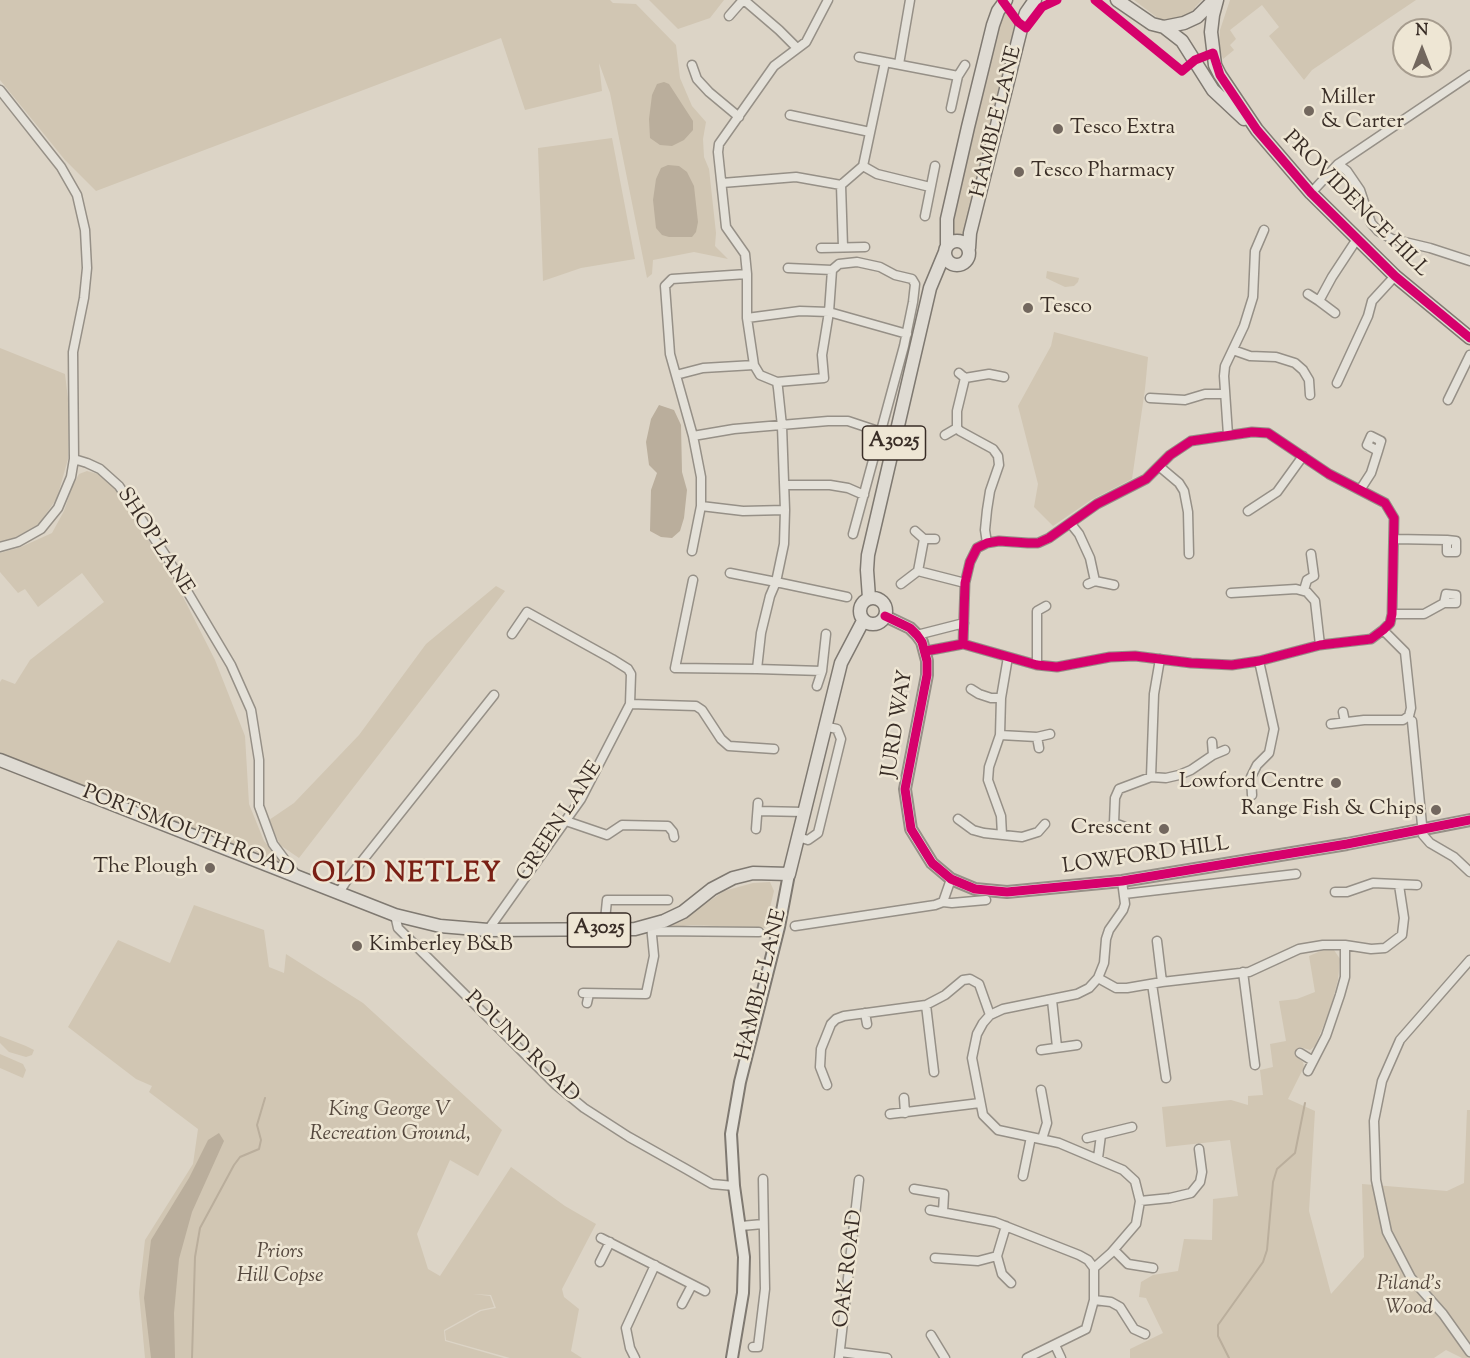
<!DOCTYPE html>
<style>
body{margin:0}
#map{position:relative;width:1470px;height:1358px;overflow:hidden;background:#dcd4c6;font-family:"Sorts Mill Goudy",serif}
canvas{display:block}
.north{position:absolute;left:1392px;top:18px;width:60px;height:60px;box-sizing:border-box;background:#eee6d4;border:2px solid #a69c8e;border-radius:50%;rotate:0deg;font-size:16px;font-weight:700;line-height:24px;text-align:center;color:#392d26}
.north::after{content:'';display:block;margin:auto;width:21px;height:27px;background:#72675e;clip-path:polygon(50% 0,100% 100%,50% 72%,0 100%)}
</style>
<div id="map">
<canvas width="1470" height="1358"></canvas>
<div class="north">N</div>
</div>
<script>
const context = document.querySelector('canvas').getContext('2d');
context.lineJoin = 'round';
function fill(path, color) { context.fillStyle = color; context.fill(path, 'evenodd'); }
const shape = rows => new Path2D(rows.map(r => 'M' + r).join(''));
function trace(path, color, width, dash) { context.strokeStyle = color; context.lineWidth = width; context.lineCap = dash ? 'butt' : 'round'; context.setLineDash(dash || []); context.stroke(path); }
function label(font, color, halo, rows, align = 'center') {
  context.font = font + ' "Sorts Mill Goudy",serif'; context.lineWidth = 5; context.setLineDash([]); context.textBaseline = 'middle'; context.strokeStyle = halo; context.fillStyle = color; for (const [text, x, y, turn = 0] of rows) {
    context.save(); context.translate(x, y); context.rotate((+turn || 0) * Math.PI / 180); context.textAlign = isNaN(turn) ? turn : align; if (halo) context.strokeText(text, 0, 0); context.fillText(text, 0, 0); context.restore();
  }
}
const green = shape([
 [0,0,610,0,613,3,636,4,676,45,680,78,692,106,706,122,703,139,704,157,709,169,716,233,715,246,728,259,694,252,653,260,652,274,647,278,610,93,599,63,602,91,525,110,501,38,96,191,65,160,0,80],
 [649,0,724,0,710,18,678,29],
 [1134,0,1202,0,1195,7,1195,12,1187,16,1167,21,1159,19],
 [1230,0,1416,0,1312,70,1304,80,1269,36,1279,27,1262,5,1230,30,1236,39,1230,45,1234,50,1223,59,1219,47,1220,30],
 [1006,8,1019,25,966,239,951,239,950,224,999,19],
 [612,138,635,259,581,268,543,281,538,148],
 [1047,271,1079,278,1078,282,1074,286,1065,287,1046,278],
 [1054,332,1148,357,1145,389,1132,479,1091,500,1053,526,1034,507,1038,484,1018,406,1051,346],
 [0,348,65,374,69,407,68,459,57,498,39,524,16,537,0,542],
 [87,471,98,474,116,489,178,587,215,660,245,736,249,804,264,841,280,859,278,863,247,847,225,843,0,753,0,682,2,679,15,684,30,660,104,602,82,573,38,607,25,589,18,593,0,572,0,553,21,547,52,533,64,511,72,487,79,474],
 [496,586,505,591,299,858,280,845,269,820,294,803,359,735,426,644],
 [770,882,774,891,765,928,691,925,668,928,668,926,689,915,724,891,753,883],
 [194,905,264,930,269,967,284,973,286,954,363,1003,502,1130,478,1176,450,1160,417,1234,428,1269,440,1276,511,1167,565,1206,596,1224,562,1289,564,1297,579,1309,571,1351,582,1358,510,1358,446,1340,445,1331,481,1311,496,1308,491,1295,473,1294,490,1296,494,1307,480,1310,444,1330,445,1341,504,1358,145,1358,139,1293,145,1240,193,1164,198,1129,149,1092,152,1086,136,1079,68,1027,118,940,170,963],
 [1323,950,1334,950,1340,959,1338,980,1330,1010,1315,1046,1310,1050,1300,1047,1296,1056,1303,1062,1304,1067,1288,1099,1315,1111,1309,1211,1331,1294,1364,1257,1362,1184,1447,1191,1464,1183,1467,1110,1470,1110,1470,1358,1462,1358,1446,1350,1434,1358,1130,1358,1130,1349,1163,1333,1146,1298,1139,1297,1141,1282,1153,1275,1178,1271,1184,1239,1212,1240,1213,1199,1238,1196,1230,1140,1166,1147,1162,1107,1231,1100,1248,1105,1248,1096,1263,1095,1260,1070,1273,1067,1270,1044,1286,1041,1279,1001,1297,999,1315,992,1309,956],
 [0,1036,26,1046,34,1050,32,1055,26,1057,9,1052,0,1043],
 [0,1054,23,1064,26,1070,23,1078,0,1068]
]);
const water = shape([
 [664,82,669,84,693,121,693,130,684,140,672,146,660,145,650,138,649,119,652,95,657,84],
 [668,165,679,166,687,172,694,186,698,222,696,232,692,237,669,237,662,235,656,228,653,200,656,179,661,168],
 [659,405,674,410,681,425,682,472,687,490,684,518,680,531,672,538,661,537,650,531,651,490,657,473,649,465,646,442,651,419],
 [219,1133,224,1141,192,1212,179,1259,174,1313,175,1358,151,1358,144,1298,151,1240,189,1178,208,1140]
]);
const stream = shape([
 [192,1358,195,1257,200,1228,234,1165,240,1157,259,1149,261,1140,257,1125,265,1098],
 [1229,1358,1218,1336,1218,1325,1263,1262,1267,1250,1273,1182,1277,1169,1295,1153,1305,1103]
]);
const minor = shape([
 [744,0,779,30,797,48],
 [828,0,806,42,774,66,719,144,718,152,726,227,745,254,747,274,747,318,754,365,760,375,777,382,778,388,782,426,785,510,784,544,776,582,847,597],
 [729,16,743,0],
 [859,57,958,76],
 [899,64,910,0],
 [692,65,697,79,709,92,739,117],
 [0,90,61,167,77,195,85,230,87,268,84,298,73,352,74,459,71,477,58,508,41,529,18,542,0,547],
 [951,108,958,76,965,65],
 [790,115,870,132],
 [1338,164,1347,171,1360,190,1371,223,1378,231,1392,239,1430,248,1470,261],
 [863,166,877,174,930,187],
 [722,183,796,177,841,185,863,166,885,62],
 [841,185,843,247],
 [1311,193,1338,164,1470,75],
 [925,216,935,166],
 [821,248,865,247],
 [788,268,832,270],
 [1308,294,1319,301],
 [1335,313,1319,301,1332,277,1357,239],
 [747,318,800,311,829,312,907,334],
 [1233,350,1250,356,1276,357,1295,363,1303,370,1309,380,1310,395],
 [959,373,965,378,989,374,1004,377],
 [676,375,703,368,754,365],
 [965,378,957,411,957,428,960,431,993,449,998,456,999,465,990,491,987,510,985,530,987,543],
 [777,382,824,378,822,355,829,312,832,270,839,264,857,262,880,267,895,275,912,279,915,284,913,302,904,346,853,534],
 [1337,383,1368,316,1372,301,1395,276],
 [1150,398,1185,400,1205,394,1225,394],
 [1448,400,1470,355],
 [945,435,957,428],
 [1228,435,1224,376,1225,366,1244,326,1253,297,1255,251,1264,230],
 [693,436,734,429,828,421,848,421,881,432],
 [74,459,87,463,100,469,119,486,168,559,231,665,251,710,259,760,259,806,273,844,297,876],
 [1160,467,1179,483,1184,491,1188,512,1189,554],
 [785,485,830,485,848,488,864,495],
 [1360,490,1371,473,1378,451,1381,441,1371,436,1367,445,1378,451],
 [701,506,743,511,785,510],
 [1248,511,1277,492,1303,456],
 [1071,524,1079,534,1090,558,1095,581],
 [915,531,924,539,935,539],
 [1395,539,1447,540,1447,552,1456,552,1456,541,1447,540],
 [692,551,701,506,701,477,693,436,670,354,665,286,672,279,747,274],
 [918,571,965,583],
 [730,573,776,582,770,596,761,633,757,669,822,671,826,634],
 [693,580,675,668,757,669],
 [901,584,918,571,924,539],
 [1088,584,1095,581,1114,585],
 [1304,590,1307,580,1314,576,1311,554],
 [1231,593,1296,589,1307,592,1315,601,1320,645],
 [1392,614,1424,614,1444,603,1446,594,1456,595,1456,603,1444,603],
 [917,635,964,623],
 [926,651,963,644,1037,665,1057,667,1110,657,1135,656,1191,663,1232,665,1259,661,1320,645,1371,639,1383,630,1390,623,1392,614,1394,518,1385,503,1329,474,1268,433,1252,432,1191,441,1170,455,1146,479,1097,504,1049,538,1038,543,1028,543,999,541,987,543,977,548,970,562,965,583,963,644],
 [1037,665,1037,611,1046,606],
 [817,686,822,671],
 [971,689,979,694,991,698,1001,698],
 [630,704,696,706,702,710,721,739,729,746,774,749],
 [1343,712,1345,722],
 [1412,721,1423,835,1430,843,1454,857,1470,872],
 [1331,724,1364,720,1403,720,1409,716,1411,708,1405,652,1383,630],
 [1000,735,1037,737,1050,734],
 [1037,737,1039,748],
 [1212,742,1213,755],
 [1151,777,1154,694,1160,659],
 [1252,795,1251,777,1257,765,1269,753,1274,729,1259,661],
 [758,811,804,812],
 [958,819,973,830,984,833,1022,837,1038,832,1045,824],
 [566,821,607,835,622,825,668,826,673,832,674,837],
 [1114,823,1125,827],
 [756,829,758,803],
 [1108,829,1114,823,1115,798,1119,789,1151,777,1166,778,1179,775,1191,770,1213,755,1225,750],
 [1002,835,1001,816,988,780,989,767,1000,735,1001,698,1008,657],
 [798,837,808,840,818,833,841,739,837,729,824,726],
 [1335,892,1347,892,1373,883,1417,885],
 [338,894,347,880,494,695],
 [1124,894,1296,874],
 [943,902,952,903,986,900],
 [395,915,398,928,556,1085,584,1108,629,1137,686,1169,712,1184,734,1186],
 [795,926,935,905,943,902,951,879],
 [488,930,581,799,630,704,631,674,628,669,612,659,527,612,512,634],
 [604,930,607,900,668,900],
 [653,931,759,932],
 [1157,941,1162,982],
 [1470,960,1400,1040,1382,1081,1374,1121,1376,1180,1387,1232,1411,1278,1443,1314,1470,1352],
 [1243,972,1255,1065],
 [1098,978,1116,988,1127,988,1162,982,1249,972,1299,949,1323,945,1345,945,1371,949,1385,948,1402,935,1404,918,1399,885],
 [1152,984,1166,1078],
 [583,993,646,994,654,956,651,925],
 [1052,1000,1057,1047],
 [587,1003,589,994],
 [926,1005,934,1072],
 [865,1013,867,1024],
 [1041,1050,1077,1045],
 [1300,1053,1313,1061],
 [1308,1071,1326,1036,1340,995,1345,977,1345,945],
 [827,1085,820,1067,821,1049,831,1024,836,1019,844,1016,926,1005,945,995,963,980,970,979,979,984,990,1015],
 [1041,1090,1047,1123,1042,1139],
 [904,1098,905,1113],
 [890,1114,980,1103],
 [1087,1138,1132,1127],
 [1098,1158,1101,1135],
 [1023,1176,1031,1137],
 [914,1189,944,1194,943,1212],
 [1140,1201,1170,1198,1191,1193,1200,1182,1202,1172,1199,1149],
 [930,1210,995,1222,1079,1255,1088,1260,1094,1268],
 [741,1226,763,1224],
 [601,1238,705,1291],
 [1114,1250,1128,1264,1153,1268],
 [997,1256,1002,1274,1011,1283],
 [935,1258,978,1261,997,1256,1006,1226],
 [600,1262,610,1242],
 [1094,1268,1111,1253,1136,1224,1140,1201,1135,1181,1123,1170,1059,1143,998,1130,983,1115,972,1058,977,1034,983,1023,990,1015,1003,1009,1077,994,1089,988,1098,978,1104,963,1106,939,1109,930,1123,910,1125,904,1122,881],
 [1094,1300,1111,1302,1120,1307,1134,1329,1145,1334],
 [682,1304,692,1285],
 [931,1335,945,1358],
 [1055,1345,1061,1358],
 [753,1347,758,1347,765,1289,763,1179],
 [840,1352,887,1358],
 [635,1358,630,1348,626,1328,655,1265],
 [839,1358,859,1180],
 [1027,1358,1086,1329,1094,1300,1094,1268]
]);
const tertiary = shape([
 [885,616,910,628,917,635,922,642,927,661,927,675,905,789,911,829,932,863,951,879,975,889,1007,892,1122,881,1347,844,1470,820]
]);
const secondary = shape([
 [732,1358,743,1293,744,1257,734,1186,731,1134,740,1082,779,927,789,874]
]);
const primary = shape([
 [1117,0,1152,24,1164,27,1184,23,1197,17,1214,0],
 [1217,0,1213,15,1211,32,1215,65,1220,75,1257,130,1311,193,1395,276,1470,338],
 [1164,27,1182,41,1213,90,1244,119],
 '945 253a12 12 0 1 1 24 0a12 12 0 1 1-24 0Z',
 [947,246,947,219,968,127,993,25,998,11,1006,0],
 [969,248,970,233,1022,25,1026,13,1035,0],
 '860 611a13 13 0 1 1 26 0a13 13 0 1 1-26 0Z',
 [869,598,867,570,868,555,930,288,945,252],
 [0,760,395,915,440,926,488,930,635,929,664,921,683,912,712,889,733,878,753,873,789,874,841,663,863,621]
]);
const cycleway = shape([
 [1002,0,1018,22,1026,28,1042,7,1057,0],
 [1095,0,1182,71,1195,60,1213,53,1220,75,1257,130,1311,193,1395,276,1470,338],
 [885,616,910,628,917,635,922,642,927,661,927,675,905,789,911,829,932,863,951,879,975,889,1007,892,1122,881,1347,844,1470,820],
 [926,651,963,644,1037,665,1057,667,1110,657,1135,656,1191,663,1232,665,1259,661,1320,645,1371,639,1383,630,1390,623,1392,614,1394,518,1385,503,1329,474,1268,433,1252,432,1191,441,1170,455,1146,479,1097,504,1049,538,1038,543,1028,543,999,541,987,543,977,548,970,562,965,583,963,644]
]);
const markers = [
 [1309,111,6,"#72675e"],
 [1058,129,6,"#72675e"],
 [1019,172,6,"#72675e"],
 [1028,308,6,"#72675e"],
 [1336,783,6,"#72675e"],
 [1436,810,6,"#72675e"],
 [1164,829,6,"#72675e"],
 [210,868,6,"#72675e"],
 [357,946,6,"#72675e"]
];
const shields = [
 [894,443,63],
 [599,930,63]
];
const shieldNames = [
 ["A3025",894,443],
 ["A3025",599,930]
];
const poiNames = [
 ["Miller",1321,99],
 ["& Carter",1321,123],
 ["Tesco Extra",1070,129],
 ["Tesco Pharmacy",1031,172],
 ["Tesco",1040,308],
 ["Lowford Centre",1324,783,"right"],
 ["Range Fish & Chips",1424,810,"right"],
 ["Crescent",1152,829,"right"],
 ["The Plough",198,868,"right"],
 ["Kimberley B&B",369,946]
];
const streetNames = [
 ["HAMBLE LANE",998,122,-76],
 ["PROVIDENCE HILL",1355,205,45],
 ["SHOP LANE",154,542,57],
 ["JURD WAY",899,724,-81],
 ["GREEN LANE",561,822,-57],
 ["PORTSMOUTH ROAD",188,833,21],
 ["LOWFORD HILL",1146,857,-8],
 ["HAMBLE LANE",763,985,-76],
 ["POUND ROAD",521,1048,44],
 ["OAK ROAD",850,1269,-83]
];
const parkNames = [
 ["King George V",390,1111],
 ["Recreation Ground,",390,1135],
 ["Priors",280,1253],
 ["Hill Copse",280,1277],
 ["Piland's",1409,1285],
 ["Wood",1409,1309]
];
const districtNames = [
 ["OLD NETLEY",407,876]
];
fill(green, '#d1c6b3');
fill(water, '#baae9c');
trace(stream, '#baae9c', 2);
trace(minor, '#969087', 11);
trace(tertiary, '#969087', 14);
trace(secondary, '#7f7971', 14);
trace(primary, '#7f7971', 15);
trace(minor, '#e4e1d9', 8);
trace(tertiary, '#e4e1d9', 10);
trace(secondary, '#e4e1d9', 10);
trace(primary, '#dfdbd3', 12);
trace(cycleway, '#d6006c', 9);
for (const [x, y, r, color] of markers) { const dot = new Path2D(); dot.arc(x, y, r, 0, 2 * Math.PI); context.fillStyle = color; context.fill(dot); trace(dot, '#eee6d4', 2); }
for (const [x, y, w] of shields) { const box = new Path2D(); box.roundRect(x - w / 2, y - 17, w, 34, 4.5); context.fillStyle = '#eee6d4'; context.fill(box); trace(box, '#392d26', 1.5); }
label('bold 20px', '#392d26', null, shieldNames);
label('21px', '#392d26', '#eee6d4', poiNames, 'left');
label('21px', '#392d26', '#eee6d4', streetNames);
label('italic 21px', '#56493f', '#eee6d4', parkNames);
context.letterSpacing = '1.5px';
label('bold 27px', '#7a1f14', '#eee6d4', districtNames);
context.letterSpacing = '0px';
</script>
